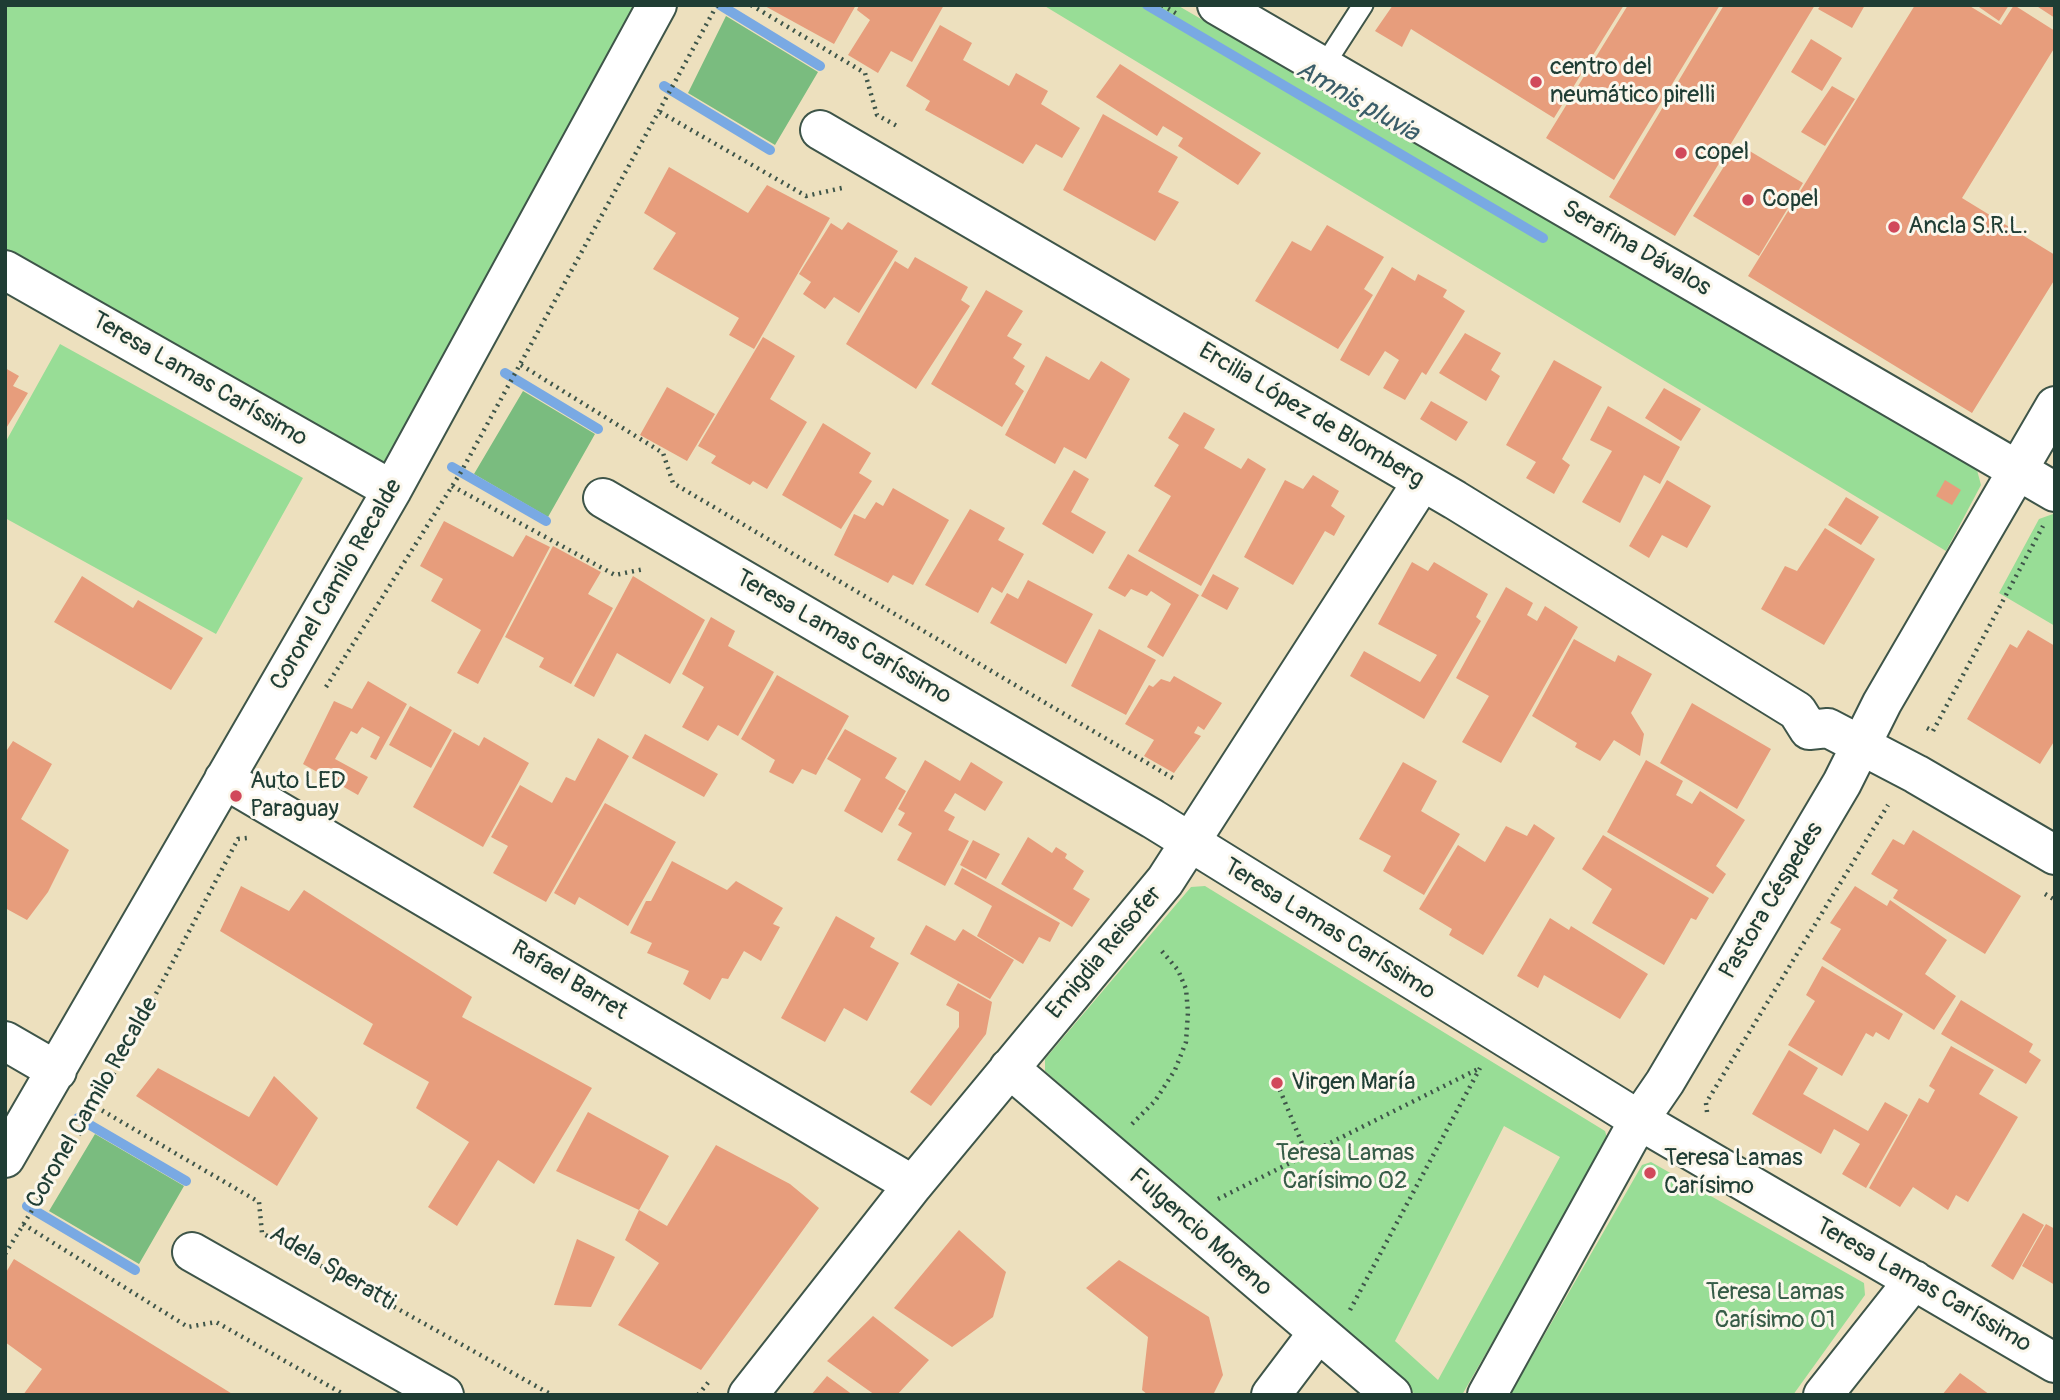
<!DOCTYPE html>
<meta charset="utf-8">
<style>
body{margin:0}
#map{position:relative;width:2060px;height:1400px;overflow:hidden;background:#ede0be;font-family:Pangolin,sans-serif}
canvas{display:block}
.frame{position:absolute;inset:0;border:7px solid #1f3d34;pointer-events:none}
</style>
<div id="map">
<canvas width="2060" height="1400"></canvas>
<div class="frame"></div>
</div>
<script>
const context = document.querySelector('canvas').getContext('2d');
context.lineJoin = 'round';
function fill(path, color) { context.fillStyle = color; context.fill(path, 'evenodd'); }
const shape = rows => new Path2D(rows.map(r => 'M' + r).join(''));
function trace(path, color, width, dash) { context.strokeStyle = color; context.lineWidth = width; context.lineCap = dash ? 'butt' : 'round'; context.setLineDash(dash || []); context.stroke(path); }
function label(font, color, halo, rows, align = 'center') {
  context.font = font + ' Pangolin,sans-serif'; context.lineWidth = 6; context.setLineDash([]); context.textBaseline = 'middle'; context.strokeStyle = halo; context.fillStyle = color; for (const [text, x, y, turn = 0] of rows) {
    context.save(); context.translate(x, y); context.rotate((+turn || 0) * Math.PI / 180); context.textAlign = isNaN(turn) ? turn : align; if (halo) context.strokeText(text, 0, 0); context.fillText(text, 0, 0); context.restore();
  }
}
const green = shape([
 [5,5,644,5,389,466,5,256],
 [1043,5,1177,5,1977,470,1981,485,1946,551],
 [60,344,303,478,216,634,5,518,5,443],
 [2053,514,2055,515,2055,626,1999,593,2039,519],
 [1205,886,1605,1131,1608,1141,1462,1395,1416,1395,1045,1071,1045,1059,1191,887],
 [1504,1126,1560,1157,1438,1380,1395,1341],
 [1651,1162,1864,1283,1865,1295,1793,1395,1510,1395,1642,1165]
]);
const forest = shape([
 [726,16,818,72,775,145,688,93],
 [523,391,595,434,548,517,474,474],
 [95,1134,184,1186,139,1264,49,1211]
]);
const stream = shape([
 [720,5,820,66],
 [1147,5,1543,238],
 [664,86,770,150],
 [505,373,598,429],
 [452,467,546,521],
 [78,1118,186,1181],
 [27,1206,135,1270]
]);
const building = shape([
 [763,5,856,5,834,44],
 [859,5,944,5,912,62,891,51,878,73,848,55,870,20,857,10],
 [1393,5,1624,5,1554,118,1411,29,1402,47,1375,31],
 [1628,5,1720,5,1614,180,1546,138],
 [1724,5,1815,5,1675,236,1609,197],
 [1821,5,1865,5,1852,28,1818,9],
 [1915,5,1968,5,2001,25,2014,5,2055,31,2055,47,1962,198,2055,255,2055,279,1972,413,1748,276],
 [1976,5,2009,5,1999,21],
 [2035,5,2055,5,2055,18],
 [940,25,972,43,963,60,1009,86,1016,73,1048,91,1041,104,1080,128,1062,158,1036,144,1023,164,925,110,930,101,906,86],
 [1811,39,1842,58,1822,91,1791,72],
 [1120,64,1261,153,1238,185,1178,146,1183,138,1163,126,1157,136,1096,97],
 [1832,86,1855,99,1825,146,1801,132],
 [1103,114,1178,157,1158,192,1179,202,1155,241,1063,190],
 [1738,144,1803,183,1759,256,1693,216],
 [669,167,748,213,767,185,830,218,754,349,729,335,739,318,653,269,676,233,644,213],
 [848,222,898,251,859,313,834,297,825,309,803,294,811,282,799,274,831,223,842,230],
 [1327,225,1384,257,1364,289,1373,295,1338,349,1255,301,1292,241,1311,251],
 [915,257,968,287,961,300,970,306,916,389,846,344,895,261,908,269],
 [1392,267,1415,281,1418,274,1447,290,1443,297,1465,311,1426,375,1422,372,1405,400,1383,388,1399,360,1385,351,1369,376,1340,360],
 [986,290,1023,311,1007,336,1022,344,1013,358,1025,366,1015,384,1024,391,1002,427,931,384],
 [1465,333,1501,353,1491,370,1500,376,1486,401,1439,373],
 [763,337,795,356,770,399,807,422,767,489,753,481,750,485,711,463,716,456,698,446],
 [1046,356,1089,380,1101,361,1130,379,1086,459,1064,447,1055,464,1005,435],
 [1554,360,1602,387,1562,459,1570,465,1554,494,1526,478,1536,462,1506,445],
 [5,368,19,376,13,386,28,393,5,430],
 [667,387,715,414,687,461,640,435],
 [1664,388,1701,409,1681,441,1645,418],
 [1431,401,1468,422,1456,441,1420,419],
 [1608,406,1680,447,1660,484,1644,475,1620,523,1582,502,1612,451,1590,440],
 [1184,412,1215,429,1204,448,1241,469,1248,458,1266,469,1201,586,1138,551,1171,496,1154,486,1179,445,1168,438],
 [823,423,871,453,859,473,872,481,841,529,782,495],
 [1074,470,1089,479,1071,512,1106,532,1093,554,1042,524],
 [1313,475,1339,491,1331,506,1345,516,1334,536,1325,531,1293,585,1244,557,1285,480,1303,489],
 [1667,480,1711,506,1687,548,1662,535,1649,558,1629,546],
 [1945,480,1961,490,1952,505,1936,496],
 [893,488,949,520,913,585,893,575,888,583,834,555,854,514,865,519,876,502,883,506],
 [1846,497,1879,517,1861,545,1828,525],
 [970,509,1005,528,998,540,1024,554,1002,593,992,587,978,613,925,585],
 [444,521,513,557,526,535,550,547,478,684,457,673,481,630,431,601,443,579,420,566],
 [1825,528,1875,559,1824,645,1761,609,1785,566,1797,571],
 [553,546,601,572,588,594,613,608,571,684,539,667,544,658,505,637],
 [1128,554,1199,595,1163,657,1147,647,1171,604,1151,591,1147,596,1131,589,1125,597,1108,588],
 [1412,562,1428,571,1434,562,1488,594,1476,617,1481,621,1424,719,1350,676,1364,651,1420,682,1437,655,1378,624],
 [1213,574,1239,588,1227,610,1201,596],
 [82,576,133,608,138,600,203,638,171,690,54,622],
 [633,576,705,620,670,684,617,653,594,697,574,686],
 [1028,580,1093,614,1066,664,990,623,1007,593,1018,599],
 [1506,587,1533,603,1527,615,1537,621,1545,606,1578,627,1501,763,1462,742,1489,696,1456,678],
 [711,617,735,631,728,646,774,672,738,736,718,725,708,741,682,727,704,687,682,674],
 [1099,629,1156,660,1126,715,1071,686],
 [2028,630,2055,646,2055,740,2040,764,1967,719,2010,644,2017,648],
 [1574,639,1615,662,1618,655,1652,674,1631,713,1644,734,1640,756,1614,740,1600,761,1575,747,1577,743,1532,716],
 [777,675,849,716,816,775,802,769,793,784,769,772,775,760,741,739],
 [1174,676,1222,703,1204,730,1198,726,1194,733,1201,736,1174,773,1144,756,1154,740,1125,724,1149,685,1153,687,1161,679,1170,682],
 [368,681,407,704,376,760,370,757,380,737,362,727,357,734,351,731,335,759,368,777,358,795,303,764,334,701,352,709],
 [1692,703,1771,749,1737,809,1660,763],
 [410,706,452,730,431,768,389,745],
 [845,729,897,758,885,778,906,791,882,833,844,811,861,779,827,759],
 [454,732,479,746,484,737,529,763,483,847,413,807],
 [645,734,718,774,704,797,632,758],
 [598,738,629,756,546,902,493,873,508,846,491,837,520,785,552,803,566,777,575,781],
 [13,741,52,764,21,819,69,850,48,892,27,920,5,908,5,753],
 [925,760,960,781,971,762,1003,782,985,811,955,793,944,811,955,817,948,830,969,841,945,886,897,860,912,833,898,825,905,813,898,809],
 [1646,760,1683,781,1676,795,1692,804,1700,791,1745,820,1716,866,1726,874,1713,894,1607,832],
 [1403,762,1437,781,1421,811,1460,834,1424,895,1383,871,1391,856,1359,839],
 [605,803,676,842,628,926,579,897,575,905,554,893],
 [1534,824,1555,838,1483,955,1449,935,1452,929,1419,909,1458,845,1485,862,1506,826,1527,836],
 [1913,830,2021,896,1985,954,1893,898,1898,890,1871,874,1893,839,1904,845],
 [1603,835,1709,898,1696,920,1691,918,1664,965,1592,923,1612,889,1582,869],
 [1028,837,1052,853,1056,847,1067,854,1065,858,1084,871,1073,889,1090,899,1072,927,1001,884],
 [973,840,1000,854,986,879,960,865],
 [672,861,727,890,736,881,783,908,773,924,780,927,761,961,744,951,728,979,722,978,710,1000,683,984,689,971,647,953,652,943,630,933,646,901,651,901],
 [962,868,1060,923,1050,942,1039,937,1023,964,977,936,992,906,954,884],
 [241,886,289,911,304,890,472,997,462,1017,592,1088,534,1184,498,1160,457,1226,428,1207,469,1142,416,1108,429,1082,363,1044,373,1024,220,931],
 [1855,886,1887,906,1890,900,1947,940,1925,974,1956,996,1934,1030,1822,959,1841,929,1830,923],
 [836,916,875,938,870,947,899,963,867,1021,844,1008,825,1042,781,1018],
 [1550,918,1569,930,1571,926,1648,974,1620,1019,1544,975,1538,988,1517,976],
 [926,925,955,941,963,929,1014,960,990,999,910,954],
 [1822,966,1903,1014,1889,1040,1876,1032,1873,1037,1866,1033,1842,1076,1788,1045,1815,1001,1806,995],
 [958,983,992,1002,986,1034,931,1106,910,1092,959,1027,959,1012,946,1005],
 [1961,1000,2033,1044,2029,1052,2041,1060,2026,1084,1941,1034],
 [1951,1046,1994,1070,1979,1094,2018,1117,1968,1202,1956,1195,1948,1210,1913,1187,1900,1207,1869,1188,1919,1098,1928,1103,1935,1090,1929,1086],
 [1789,1050,1818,1068,1803,1094,1868,1131,1885,1102,1908,1115,1866,1188,1842,1174,1860,1144,1834,1129,1821,1154,1752,1114],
 [158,1068,249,1117,274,1076,318,1118,277,1186,136,1096],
 [588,1112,669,1156,639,1210,556,1171],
 [716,1145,790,1184,819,1208,701,1370,618,1325,659,1263,625,1240,639,1210,667,1226],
 [2023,1213,2044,1225,2013,1280,1991,1266],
 [2046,1224,2055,1229,2055,1285,2022,1266],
 [959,1230,1006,1272,993,1317,952,1347,894,1308],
 [577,1239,615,1257,591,1307,554,1305],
 [14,1259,66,1291,234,1395,23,1395,42,1369,5,1342,5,1274],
 [1119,1260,1209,1317,1223,1375,1213,1395,1148,1395,1142,1390,1148,1337,1086,1288],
 [873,1316,929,1360,897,1395,875,1395,827,1361],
 [1960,1373,1974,1383,1990,1395,1942,1395],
 [827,1376,853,1395,811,1395]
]);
const path = shape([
 [751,5,865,73,877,115,897,126],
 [1162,5,1179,15],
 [660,112,806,196,842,188],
 [521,365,663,453,673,483,1176,780],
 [452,486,615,575,644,569],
 [326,687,461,472,717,5],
 [1927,728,1933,731],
 [1933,731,2043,526],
 [2045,894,2055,900],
 [1277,1083,1306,1153],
 [96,1107,259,1202,262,1233,552,1395],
 [1707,1112,1706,1103,1888,805],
 [1132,1124,1155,1101,1175,1070,1186,1042,1188,1012,1186,989,1178,970,1160,949],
 [1218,1199,1480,1068],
 [23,1224,188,1327,216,1322,345,1395],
 [5,1254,96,1107,238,839,247,838],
 [1350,1310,1480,1068],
 [698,1395,711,1379]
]);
const lane = shape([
 [1323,67,1363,5]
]);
const street = shape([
 [1217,5,2055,492],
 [820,130,1455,500,1797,711,1809,730,1828,728,1916,774,2055,855],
 [5,270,392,490],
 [603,498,1153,819,1639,1120,2055,1363],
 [224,779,913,1185],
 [5,1041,57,1071],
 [1009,1068,1392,1395],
 [5,1158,392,490,657,5],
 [192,1252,444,1395],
 [748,1395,913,1185,1165,881,1422,482],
 [1271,1395,1317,1334],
 [1487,1395,1639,1120,1665,1082,1842,783,1882,703,2055,406],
 [1823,1395,1914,1280]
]);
const markers = [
 [1536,82,7,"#d1495b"],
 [1681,153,7,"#d1495b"],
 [1748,200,7,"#d1495b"],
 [1894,227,7,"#d1495b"],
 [236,796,7,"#d1495b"],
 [1277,1083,7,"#d1495b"],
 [1650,1173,7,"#d1495b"]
];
const poiNames = [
 ["centro del",1550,68],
 ["neumático pirelli",1550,96],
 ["copel",1695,153],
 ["Copel",1762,200],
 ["Ancla S.R.L.",1908,227],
 ["Auto LED",250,782],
 ["Paraguay",250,810],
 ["Virgen María",1291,1083],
 ["Teresa Lamas",1664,1159],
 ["Carísimo",1664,1187]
];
const streetNames = [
 ["Serafina Dávalos",1636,249,30],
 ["Teresa Lamas Caríssimo",199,380,30],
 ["Ercilia López de Blomberg",1311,416,31],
 ["Coronel Camilo Recalde",337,585,-60],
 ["Teresa Lamas Caríssimo",843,638,30],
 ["Pastora Céspedes",1772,901,-59],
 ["Teresa Lamas Caríssimo",1329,930,32],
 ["Emigdia Reisofer",1105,953,-50],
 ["Rafael Barret",569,981,31],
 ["Coronel Camilo Recalde",93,1103,-60],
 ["Fulgencio Moreno",1200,1233,41],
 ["Adela Speratti",332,1269,31],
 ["Teresa Lamas Caríssimo",1923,1286,30]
];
const parkNames = [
 ["Teresa Lamas",1345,1154],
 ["Carísimo 02",1345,1182],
 ["Teresa Lamas",1775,1293],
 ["Carísimo 01",1775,1321]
];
const waterNames = [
 ["Amnis pluvia",1357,102,30]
];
fill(green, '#98dd96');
fill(forest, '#7abc7f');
trace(stream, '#79a9e3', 10);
fill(building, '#e79d7c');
trace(lane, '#3e5549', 23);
trace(street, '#3e5549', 42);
trace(path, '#3e5549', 4.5, [2, 5]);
trace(lane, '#fff', 19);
trace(street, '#fff', 38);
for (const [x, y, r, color] of markers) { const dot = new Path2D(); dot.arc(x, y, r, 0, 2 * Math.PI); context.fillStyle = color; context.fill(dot); trace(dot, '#fbf7ec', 2.5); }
label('24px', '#1f3d34', '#fbf7ec', poiNames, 'left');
label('24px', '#1f3d34', '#fbf7ec', streetNames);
label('24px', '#375d48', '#fbf7ec', parkNames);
label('italic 26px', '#3a5d69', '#fbf7ec', waterNames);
</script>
